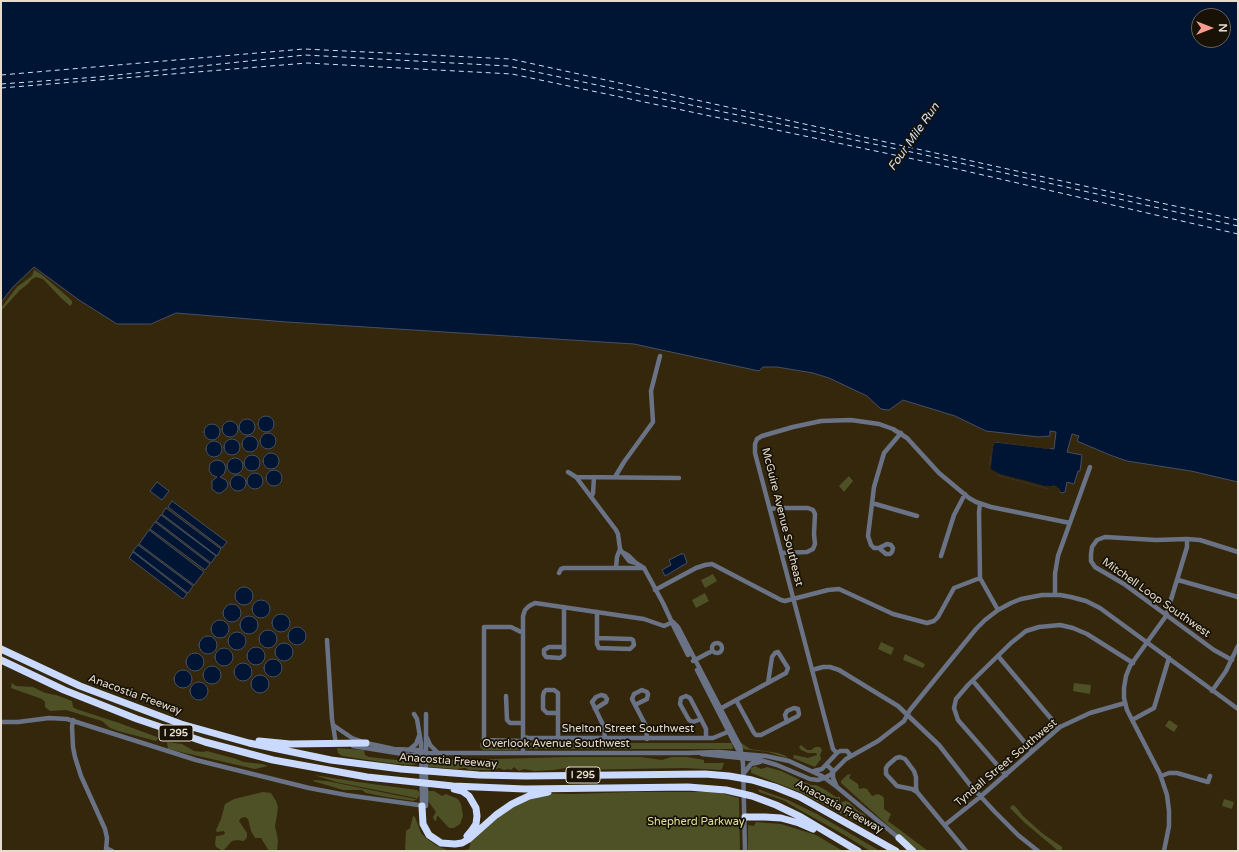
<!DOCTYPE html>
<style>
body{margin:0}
#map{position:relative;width:1239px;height:852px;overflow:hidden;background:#35270c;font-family:"Varela Round",sans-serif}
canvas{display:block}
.frame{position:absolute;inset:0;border:2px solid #e5dccd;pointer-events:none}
.north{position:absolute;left:1191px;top:8px;width:40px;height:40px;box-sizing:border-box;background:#171106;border:1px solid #696256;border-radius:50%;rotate:90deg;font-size:11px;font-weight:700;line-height:16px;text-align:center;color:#e5dccd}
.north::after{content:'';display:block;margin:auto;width:14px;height:18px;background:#f59d8f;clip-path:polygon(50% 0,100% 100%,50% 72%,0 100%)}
</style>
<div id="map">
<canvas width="1239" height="852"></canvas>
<div class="frame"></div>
<div class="north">N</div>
</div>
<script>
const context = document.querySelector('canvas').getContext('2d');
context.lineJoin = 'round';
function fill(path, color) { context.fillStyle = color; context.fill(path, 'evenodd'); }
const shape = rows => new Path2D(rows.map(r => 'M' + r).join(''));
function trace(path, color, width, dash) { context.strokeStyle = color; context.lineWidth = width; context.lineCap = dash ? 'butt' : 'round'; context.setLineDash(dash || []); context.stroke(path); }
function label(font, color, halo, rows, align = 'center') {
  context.font = font + ' "Varela Round",sans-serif'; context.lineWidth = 3.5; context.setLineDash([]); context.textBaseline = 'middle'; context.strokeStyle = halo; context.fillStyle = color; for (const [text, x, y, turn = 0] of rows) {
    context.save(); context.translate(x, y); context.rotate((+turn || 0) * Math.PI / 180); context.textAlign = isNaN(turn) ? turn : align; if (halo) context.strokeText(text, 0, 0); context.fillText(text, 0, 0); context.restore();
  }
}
const green = shape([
 [34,270,41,274,69,298,72,301,72,304,70,306,60,297,43,279,36,277,32,279,28,284,20,290,1,311,1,308,17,287,32,276],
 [849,476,853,481,844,492,839,486],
 [713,574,717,581,705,588,701,580],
 [705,593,709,601,696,608,692,600],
 [881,642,894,648,891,655,878,649],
 [905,654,925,664,923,668,903,660],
 [12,683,16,686,33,687,45,693,56,695,72,701,73,707,76,709,119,723,157,737,158,739,156,741,118,731,110,728,102,721,66,710,50,711,45,707,45,702,42,699,11,688],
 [1074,683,1091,685,1090,694,1073,691],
 [1169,720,1178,726,1174,732,1165,726],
 [167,742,182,744,194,751,203,752,207,751,236,759,244,762,262,764,268,766,255,769,172,750,168,749],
 [740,742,750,749,778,753,786,756,787,758,768,752,743,749],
 [480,743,518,743,520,745,520,748,517,750,483,750,480,747],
 [525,743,732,743,733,749,527,749,525,748],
 [801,745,807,750,811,750,815,747,820,747,822,750,820,755,821,759,815,767,793,758,794,755,808,758,817,755,816,753,808,753,801,750,799,747],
 [337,748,364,750,365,755,369,757,415,762,417,764,410,765,388,763,342,756,338,753],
 [568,757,641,757,662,760,671,757,687,757,704,760,704,763,724,763,722,769,720,770,684,768,573,770,566,768,553,770,535,771,524,769,519,771,514,767,511,770,508,769,504,770,499,768,493,770,470,770,465,768,457,769,429,767,428,765,429,759,435,758,459,760],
 [755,766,761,769,767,767,781,771,811,785,816,785,824,789,836,797,840,797,840,803,845,801,849,802,858,811,864,814,867,819,863,818,862,820,855,821,800,792,751,773,751,768],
 [851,774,849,778,858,784,859,789,864,788,867,789,872,796,878,794,882,796,884,798,884,809,891,814,888,821,928,851,919,851,904,840,841,783,841,781,847,775],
 [314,775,358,782,417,790,419,792,419,796,417,799,414,801,386,797,366,793,362,790,343,790,313,781,314,780,327,781,400,796,416,799,416,798,336,782],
 [758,789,788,800,817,814,880,851,870,851,846,836,791,805,785,801,759,792],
 [428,791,434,791,442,796,446,794,458,799,461,804,463,816,460,824,454,828,449,828,438,816,437,816,436,821,434,820,433,817,436,812,428,801],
 [263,792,271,793,276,801,278,807,277,815,275,826,278,840,277,851,269,851,261,838,255,838,251,831,248,819,245,817,241,818,239,821,247,833,247,837,245,840,243,841,238,840,232,841,223,851,216,847,215,844,216,836,223,835,225,833,224,831,217,832,216,830,221,819,225,804,234,799],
 [633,792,717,792,739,798,740,851,459,851,469,849,472,836,517,797,533,793,572,794],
 [1224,799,1234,802,1232,809,1222,806],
 [1012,805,1015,806,1023,816,1042,833,1062,847,1062,851,1058,851,1056,849,1025,823,1010,808],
 [413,816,415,817,421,833,426,838,437,846,450,851,405,851,406,831,410,828],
 [756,822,781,824,816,835,843,851,748,851,748,825,754,826]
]);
const water = shape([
 [1,1,1238,1,1238,482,1191,471,1127,461,1110,455,1077,441,1079,436,1072,434,1067,452,1082,455,1080,471,1078,471,1074,484,1067,482,1065,492,1061,493,1058,489,1054,486,1046,488,998,475,989,470,993,444,996,442,1054,449,1056,432,1050,431,1050,436,1039,437,986,431,955,416,903,400,889,410,881,409,867,396,829,378,813,373,777,367,763,367,759,371,634,344,287,322,176,313,151,324,117,324,79,300,34,267,13,287,1,302,1,1],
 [1199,16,1223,16,1223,40,1199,40,1199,16],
 '258 424a8 8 0 1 1 16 0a8 8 0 1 1-16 0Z',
 '239 427a8 8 0 1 1 16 0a8 8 0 1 1-16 0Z',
 '222 429a8 8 0 1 1 16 0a8 8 0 1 1-16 0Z',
 '204 432a8 8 0 1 1 16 0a8 8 0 1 1-16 0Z',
 '260 441a8 8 0 1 1 16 0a8 8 0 1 1-16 0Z',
 '242 444a8 8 0 1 1 16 0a8 8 0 1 1-16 0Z',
 '224 447a8 8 0 1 1 16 0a8 8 0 1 1-16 0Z',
 '206 449a8 8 0 1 1 16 0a8 8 0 1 1-16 0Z',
 '263 461a8 8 0 1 1 16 0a8 8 0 1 1-16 0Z',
 '244 463a8 8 0 1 1 16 0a8 8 0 1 1-16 0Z',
 '227 466a8 8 0 1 1 16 0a8 8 0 1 1-16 0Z',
 [217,460,221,461,224,463,226,468,224,474,220,477,226,480,228,484,227,488,221,493,217,493,212,489,212,481,217,477,212,475,209,470,210,464,213,461,217,460],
 '266 478a8 8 0 1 1 16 0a8 8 0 1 1-16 0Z',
 '247 481a8 8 0 1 1 16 0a8 8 0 1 1-16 0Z',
 '230 483a8 8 0 1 1 16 0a8 8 0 1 1-16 0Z',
 [157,482,169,491,162,500,150,491,157,482],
 [172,501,227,542,222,548,168,507,172,501],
 [166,508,221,549,217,556,162,514,166,508],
 [161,515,216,556,211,563,156,521,161,515],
 [155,522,210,564,205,570,150,529,155,522],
 [149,530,204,572,194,585,139,544,149,530],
 [138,545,193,586,188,593,133,551,138,545],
 [133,552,187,594,183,599,129,558,133,552],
 [681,554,684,554,687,563,665,576,662,570,671,565,669,560,681,554],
 '235 596a9 9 0 1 1 18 0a9 9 0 1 1-18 0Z',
 '252 609a9 9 0 1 1 18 0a9 9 0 1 1-18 0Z',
 '223 613a9 9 0 1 1 18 0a9 9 0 1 1-18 0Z',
 '272 623a9 9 0 1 1 18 0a9 9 0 1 1-18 0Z',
 '240 625a9 9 0 1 1 18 0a9 9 0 1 1-18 0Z',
 '211 629a9 9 0 1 1 18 0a9 9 0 1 1-18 0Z',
 '288 636a9 9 0 1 1 18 0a9 9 0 1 1-18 0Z',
 '259 639a9 9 0 1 1 18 0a9 9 0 1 1-18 0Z',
 '228 641a9 9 0 1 1 18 0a9 9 0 1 1-18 0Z',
 '199 645a9 9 0 1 1 18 0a9 9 0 1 1-18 0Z',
 '275 652a9 9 0 1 1 18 0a9 9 0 1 1-18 0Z',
 '247 656a9 9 0 1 1 18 0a9 9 0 1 1-18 0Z',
 '215 657a9 9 0 1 1 18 0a9 9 0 1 1-18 0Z',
 '186 662a9 9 0 1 1 18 0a9 9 0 1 1-18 0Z',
 '264 668a9 9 0 1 1 18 0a9 9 0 1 1-18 0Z',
 '234 672a9 9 0 1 1 18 0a9 9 0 1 1-18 0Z',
 '203 675a9 9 0 1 1 18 0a9 9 0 1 1-18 0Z',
 '174 679a9 9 0 1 1 18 0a9 9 0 1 1-18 0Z',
 '251 684a9 9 0 1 1 18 0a9 9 0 1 1-18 0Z',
 '190 691a9 9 0 1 1 18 0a9 9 0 1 1-18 0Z'
]);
const pier = shape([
 [995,441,1046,447,1050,447,1050,449,1047,449,996,442,993,447,991,469,1000,474,1031,482,1045,486,1056,486,1060,489,1060,492,1055,488,1045,488,1004,477,991,473,989,470,988,467,990,464,992,445]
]);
const ferry = shape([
 [1,75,304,49,511,59,1238,220],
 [1,84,98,77,305,55,508,66,925,155,1238,226],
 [1,88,307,63,512,74,918,160,1238,234]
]);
const minor = shape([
 [568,472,576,477,616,530,618,534,620,549,629,561,636,563,629,556,624,553],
 [576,477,679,478],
 [615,477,624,462,653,422,651,391,660,356],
 [591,497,593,493,594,477],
 [872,503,917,516],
 [980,504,979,512,980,578,998,610],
 [770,509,777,508,808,508,813,510,815,514,814,534,815,544,813,549,807,552,781,553],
 [887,544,891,545,893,548,892,552,890,554,886,554,879,548,887,544],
 [879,548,874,548,871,545,868,536,874,487,884,453,901,433],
 [941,556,954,515,965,494],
 [636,563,644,568,663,603,675,629,688,655],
 [616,568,617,557,620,549],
 [559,573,561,569,564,568,644,568],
 [1178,580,1238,597],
 [655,590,696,568,705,565,712,564,781,600,785,601,828,590,839,589,893,614,927,623,934,621,938,617,954,588,980,578],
 [1055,595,1055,574,1058,556,1090,467],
 [564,607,564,647],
 [597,612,597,644,599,648,630,649,634,645,633,640,631,639,597,638],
 [673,622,678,627,740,746,743,763,745,851],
 [327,640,332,719,336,744],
 '712 648a5 5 0 1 1 10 0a5 5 0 1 1-10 0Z',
 [549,647,564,647,564,655,560,658,546,657,544,654,544,650,549,647],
 [998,656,1059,728],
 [1232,660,1214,650,1124,584,1095,567,1091,561,1091,554,1092,547,1097,540,1105,537,1156,540,1187,539,1200,540,1238,552],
 [693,661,712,651],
 [697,670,737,748,740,752],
 [812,670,823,667,830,667,839,670,898,706,939,745,971,786,995,812,1018,835,1038,851],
 [973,681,1032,751],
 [1212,691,1226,671,1238,646],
 [506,696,507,720,510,723,523,723],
 [736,700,754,733,756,735,761,735,798,716,799,714,798,709,794,708,787,711,785,715,787,722],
 [635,705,647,699,648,694,647,692,642,690,634,694,632,699,635,705,646,726,647,739],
 [595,709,606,702,607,699,605,696,601,695,596,697,592,702,593,704,604,727,605,739],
 [718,710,786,673,788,668,778,652,775,653,772,657,768,683],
 [558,713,547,713,543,709,543,696,544,692,546,690,554,690,558,693,558,739],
 [414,714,417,719,421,743,422,806],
 [701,719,693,722,689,720,680,704,681,698,686,696,690,698,701,719,706,729,706,738],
 [73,720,72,727,73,747,75,757,81,776,105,829,107,838,106,851],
 [1132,720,1154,708,1169,658],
 [1,722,18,722,49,718,67,719,196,760,309,788,346,795,426,806,426,714],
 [333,725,352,738,366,743,394,749,417,750,424,752],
 [523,737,529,738,713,738,730,731],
 [427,738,430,745,438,753],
 [522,741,484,740,484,627,511,627,523,633],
 [353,746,409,755,433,753,687,753,719,752,766,756,789,761,822,776,837,787,900,839],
 [409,750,416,744,419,736],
 [523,753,523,616,525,610,529,606,535,603,542,604,644,619,664,626,673,622],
 [837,753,833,749,825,719,755,453,755,444,757,439,762,436,793,427,821,421,851,420,879,424,893,429,907,438,939,473,969,498,976,502,991,507,1070,523],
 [702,754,760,760,777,765,810,779,818,780,824,778,830,775,846,759,878,741,904,721,910,710,976,629,985,620,998,610,1011,603,1021,599,1042,595,1060,595,1071,597,1086,601,1100,608,1238,709],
 [900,757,905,759,914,771,916,777,916,788,917,792,912,789,897,786,886,774,886,768,888,765,896,758,900,757],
 [827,765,833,771,833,778,836,785],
 [814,771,822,769,837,753,840,751,847,751,851,756],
 [744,773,751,764,760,762],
 [1006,775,958,720,954,708,956,699,968,685,1011,643,1026,631,1039,627,1060,625,1073,628,1087,634,1133,663],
 [1161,776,1169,773,1177,773,1208,782,1210,776],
 [917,792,966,851],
 [945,825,980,797,1060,727,1090,713,1125,703],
 [106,848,112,851],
 [1164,851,1169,826,1169,811,1167,795,1160,774,1127,710,1124,698,1124,688,1126,676,1130,666,1166,616,1187,547,1187,539]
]);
const highway = shape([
 [1,649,80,686,181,724,249,743,331,760,401,769,479,775,526,776,705,774,729,776,752,780,775,787,800,797,896,851],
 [1,660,64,690,137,719,205,742,273,760,367,777,453,786,525,789,688,787,726,790,752,796,776,805,801,817,858,851],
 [259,741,290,744,366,743],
 [454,789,462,791,469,796,476,808,477,816,476,824,472,830,467,836],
 [422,806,423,824,429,835,441,843,455,844,462,843,469,839,496,815,512,804,529,796,548,792],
 [745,817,765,817,781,818,799,823,813,829],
 [899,838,913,851]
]);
const shields = [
 [176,733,34],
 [583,775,34]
];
const shieldNames = [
 ["I 295",176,733],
 ["I 295",583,775]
];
const streetNames = [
 ["McGuire Avenue Southeast",782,517,76],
 ["Mitchell Loop Southwest",1156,598,35],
 ["Anacostia Freeway",135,695,20],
 ["Shelton Street Southwest",628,729],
 ["Overlook Avenue Southwest",556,744],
 ["Anacostia Freeway",448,761,4],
 ["Tyndall Street Southwest",1006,763,-40],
 ["Anacostia Freeway",839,807,29]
];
const parkNames = [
 ["Shepherd Parkway",696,822]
];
const waterNames = [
 ["Four Mile Run",914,137,-55]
];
fill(green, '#4e5025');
fill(water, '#001434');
trace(water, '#455062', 1);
fill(pier, '#35270c');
trace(ferry, '#cfe1fb', 1, [5, 4]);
trace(minor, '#6a7286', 4.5);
trace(highway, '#c9d9ff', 7);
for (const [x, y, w] of shields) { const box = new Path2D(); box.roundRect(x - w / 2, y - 8, w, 16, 3); context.fillStyle = '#171106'; context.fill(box); trace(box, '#e5dccd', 1); }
label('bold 10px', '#e5dccd', null, shieldNames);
label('11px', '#e5dccd', '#171106', streetNames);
label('11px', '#dde294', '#171106', parkNames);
label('italic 12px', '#cfe1fb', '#171106', waterNames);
</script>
